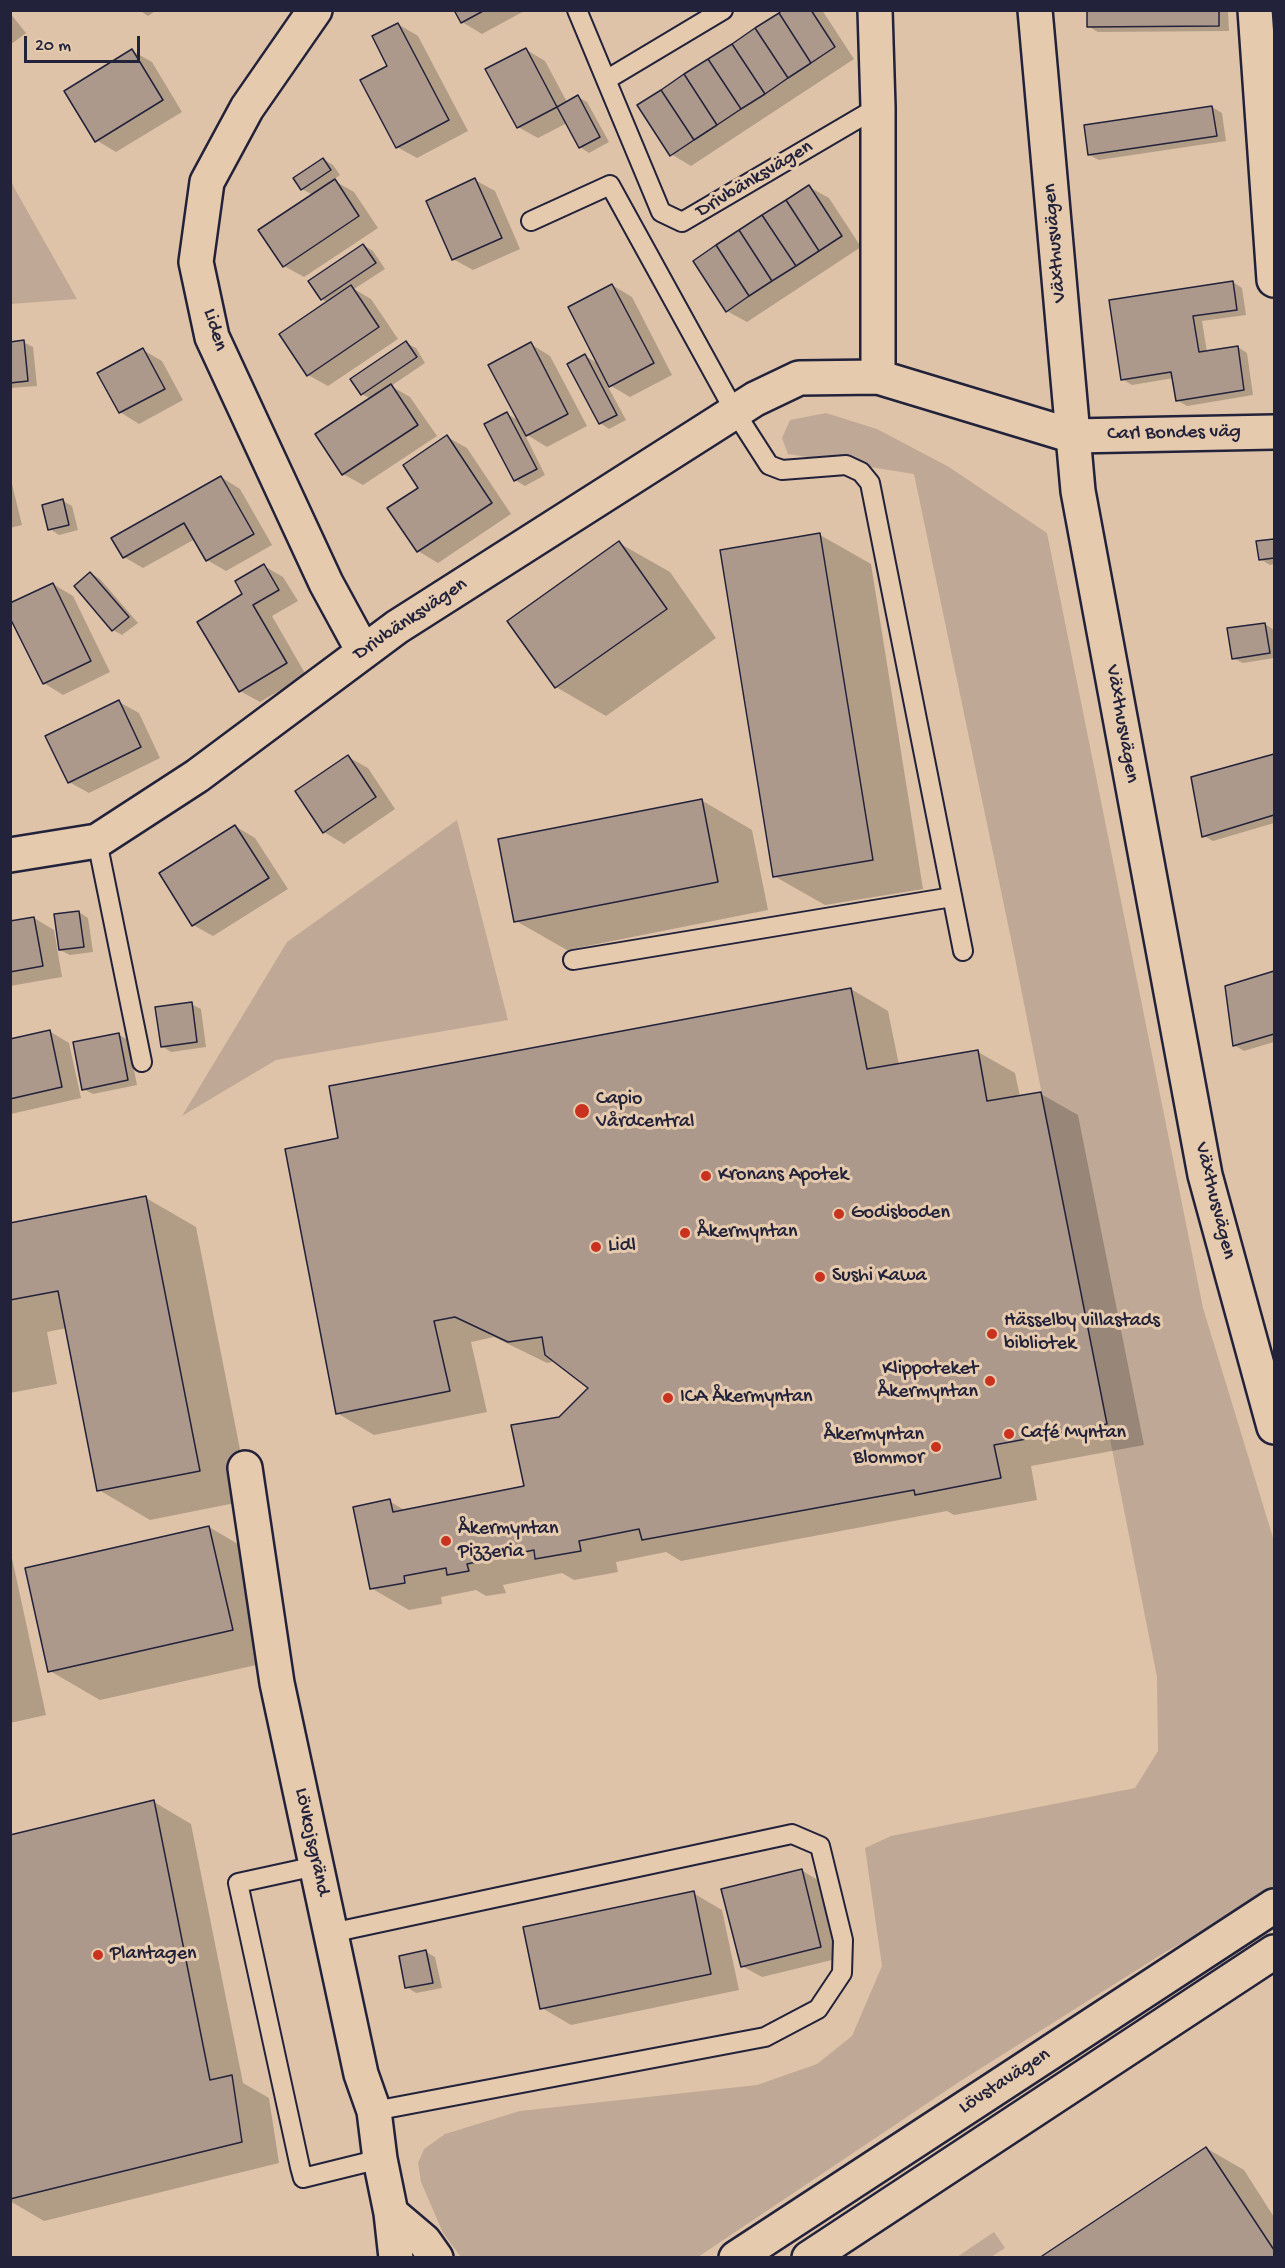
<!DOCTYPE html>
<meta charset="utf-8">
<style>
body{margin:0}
#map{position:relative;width:1285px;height:2268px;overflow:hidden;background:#dec3a8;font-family:"Gochi Hand",sans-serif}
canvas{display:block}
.frame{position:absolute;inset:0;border:12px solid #22223b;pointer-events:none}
.scale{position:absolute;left:24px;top:36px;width:116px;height:27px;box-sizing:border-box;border:3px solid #22223b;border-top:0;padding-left:8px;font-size:18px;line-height:21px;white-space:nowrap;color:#22223b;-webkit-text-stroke:4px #e6caad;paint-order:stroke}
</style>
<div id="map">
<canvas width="1285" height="2268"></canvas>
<div class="frame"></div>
<div class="scale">20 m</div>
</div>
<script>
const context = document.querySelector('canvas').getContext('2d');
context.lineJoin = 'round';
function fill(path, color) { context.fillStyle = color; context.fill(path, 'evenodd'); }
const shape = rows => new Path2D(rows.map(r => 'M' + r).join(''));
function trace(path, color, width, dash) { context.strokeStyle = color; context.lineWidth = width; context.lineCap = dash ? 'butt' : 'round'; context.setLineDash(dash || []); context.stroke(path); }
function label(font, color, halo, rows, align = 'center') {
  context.font = font + ' "Gochi Hand",sans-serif'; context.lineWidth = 6; context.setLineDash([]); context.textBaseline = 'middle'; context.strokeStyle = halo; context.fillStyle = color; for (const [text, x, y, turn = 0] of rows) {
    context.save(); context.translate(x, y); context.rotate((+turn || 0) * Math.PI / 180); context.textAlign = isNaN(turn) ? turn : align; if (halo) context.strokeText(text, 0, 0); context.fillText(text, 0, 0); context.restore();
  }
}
const green = shape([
 [11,181,16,191,77,299,11,304],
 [826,413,877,429,949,467,1047,533,1203,1308,1274,1541,1274,1889,1242,1911,1167,1951,959,2082,698,2257,461,2257,443,2233,421,2182,418,2163,424,2149,445,2134,520,2111,757,2085,817,2064,852,2036,882,1966,865,1848,891,1836,1135,1788,1158,1751,1157,1677,1015,958,914,474,788,454,782,438,790,420],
 [457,820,508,1020,276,1060,182,1116,287,942],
 [994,2232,1005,2248,991,2257,957,2257]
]);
const shadow = shape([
 [139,10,157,10,148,16],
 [456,10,526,10,482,34,462,22],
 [784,10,822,10,854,59,691,166,671,154],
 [1088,10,1228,10,1229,31,1098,32,1088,26],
 [10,13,26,33,10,45],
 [398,24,418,36,468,131,417,158,397,147,389,66],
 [525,49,545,61,567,102,578,97,587,102,609,142,589,153,580,147,567,123,538,138,518,127],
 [132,51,152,62,182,112,116,152,96,140],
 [1212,107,1222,113,1226,141,1099,160,1089,155],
 [323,159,333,165,340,175,333,180,354,192,378,228,304,277,284,266,313,195,302,189],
 [475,180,495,191,520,249,473,270,453,259],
 [809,187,829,198,861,247,747,322,727,311],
 [363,245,373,251,385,269,354,289,371,299,398,339,328,386,308,375,328,303,322,299],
 [1233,282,1242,288,1246,315,1202,321,1207,352,1238,347,1247,353,1253,395,1187,406,1177,400,1174,378,1132,385,1122,379,1111,301],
 [612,285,632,297,672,375,630,397,606,383,626,420,609,429,600,423,585,356,599,364],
 [23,342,33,347,37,386,10,388,10,343],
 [406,343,416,348,425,363,391,386,410,397,437,436,363,485,343,474,371,399,362,394],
 [531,344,550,356,587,426,547,447,524,433,545,475,525,486,515,480,507,414,520,421],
 [143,350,162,361,183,400,139,424,120,412],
 [447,437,467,448,511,514,438,563,418,551,420,488],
 [10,476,22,525,10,528],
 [221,477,240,489,272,545,226,571,207,560,195,539,143,568,124,557],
 [63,501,72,506,78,530,59,535,50,529],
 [820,535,871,564,923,889,825,905,774,876],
 [1274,540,1274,564,1270,565,1260,559,1258,543],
 [619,543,670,572,716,638,606,716,556,687],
 [264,566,283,577,298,601,272,616,306,675,260,702,240,691,245,595],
 [91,573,100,579,138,623,122,635,113,630],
 [53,584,73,596,110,672,63,695,44,683],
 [1265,624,1274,630,1274,658,1243,663,1233,658],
 [119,702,139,713,160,758,89,793,69,782],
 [1274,755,1274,823,1213,841,1204,836,1193,779],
 [348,757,368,768,395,809,344,844,324,832,297,791],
 [701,800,752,830,768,910,567,950,516,921],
 [235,826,255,838,288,889,213,936,193,925],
 [79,912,88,918,93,952,70,955,60,950],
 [34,918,54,930,62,977,10,986,10,923],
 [1274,973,1274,1042,1244,1051,1234,1045,1227,987],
 [851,989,888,1011,899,1065,978,1052,1015,1073,1020,1097,1041,1094,1078,1115,1144,1445,1031,1466,1037,1500,954,1515,947,1511,681,1561,666,1552,616,1562,618,1572,574,1580,562,1573,503,1585,506,1593,486,1596,476,1590,441,1597,442,1604,409,1610,371,1588,389,1501,406,1511,526,1488,560,1418,591,1388,556,1361,547,1363,494,1337,471,1342,487,1412,374,1435,337,1413,340,1139],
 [191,1004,201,1009,206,1047,171,1052,162,1046],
 [49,1031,69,1043,81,1098,11,1114,10,1040],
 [119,1035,128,1040,137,1085,93,1094,83,1089],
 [146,1198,196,1227,250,1500,150,1520,99,1490,67,1328,47,1332,57,1384,10,1393,10,1224],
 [209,1527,260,1557,283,1659,100,1700,50,1671],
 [10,1549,46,1715,10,1723],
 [154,1802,191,1824,243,2083,269,2098,279,2163,44,2221,10,2201,10,1836],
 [801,1870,821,1882,840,1958,762,1977,742,1966],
 [693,1893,722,1910,739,1990,571,2025,542,2008],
 [426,1952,435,1957,442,1988,416,1993,407,1987],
 [1206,2148,1244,2170,1274,2217,1274,2258,1042,2258]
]);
const building = shape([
 [454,10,485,10,461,23,454,10],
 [782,10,811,10,835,47,811,63,779,13,782,10],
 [1087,10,1219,10,1219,26,1087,27,1087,10],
 [779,13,811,63,788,78,755,28,779,13],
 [398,23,449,120,396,148,360,80,387,66,372,36,398,23],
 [755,28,788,78,765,94,732,44,755,28],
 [732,44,765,94,741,109,708,59,732,44],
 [526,48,557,107,517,128,485,69,526,48],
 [132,49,163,100,95,142,64,91,132,49],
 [708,59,741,109,717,125,684,74,708,59],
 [684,74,717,125,694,140,661,90,684,74],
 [661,90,694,140,670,156,637,105,661,90],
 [578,95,600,137,579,148,557,107,578,95],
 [1212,106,1217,136,1088,155,1084,125,1212,106],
 [323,158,331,170,301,190,293,178,323,158],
 [475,178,502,238,452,260,426,201,475,178],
 [335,179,359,216,283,267,258,230,335,179],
 [809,185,842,236,819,251,786,200,809,185],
 [786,200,819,251,796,266,762,215,786,200],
 [762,215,796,266,772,281,739,230,762,215],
 [739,230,772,281,749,296,716,245,739,230],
 [363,244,376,263,321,300,308,281,363,244],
 [716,245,749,296,726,312,693,261,716,245],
 [1233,281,1237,310,1193,316,1199,352,1238,346,1244,390,1176,401,1171,372,1121,380,1109,300,1233,281],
 [612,284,654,363,609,387,568,307,612,284],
 [351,285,379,327,307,376,279,334,351,285],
 [24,340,28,381,10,383,10,342,24,340],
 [406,341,417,357,361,395,350,379,406,341],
 [531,342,568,414,526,436,488,365,531,342],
 [143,348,165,389,119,413,97,373,143,348],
 [585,354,617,415,599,424,567,364,585,354],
 [391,384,418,425,342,475,315,434,391,384],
 [507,412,537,469,514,481,484,424,507,412],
 [447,435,492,503,417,552,387,508,418,488,403,465,447,435],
 [221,476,254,534,206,561,184,523,123,558,111,538,221,476],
 [63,499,69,525,48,530,42,505,63,499],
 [820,533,873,860,773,877,720,550,820,533],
 [1274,539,1274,558,1259,560,1256,541,1274,539],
 [619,541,667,609,555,688,507,621,619,541],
 [264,564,279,590,253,605,287,663,239,692,197,622,242,594,235,581,264,564],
 [90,572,129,617,112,631,74,586,90,572],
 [53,583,91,661,43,684,10,618,10,603,53,583],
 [1265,623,1270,653,1232,659,1227,628,1265,623],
 [119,700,141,747,68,783,45,736,119,700],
 [1274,754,1274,815,1202,837,1191,777,1274,754],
 [348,755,376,797,323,833,295,791,348,755],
 [702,799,718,882,514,922,498,839,702,799],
 [235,825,269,878,192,926,159,873,235,825],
 [79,911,84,947,59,950,54,914,79,911],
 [34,917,43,966,10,972,10,921,34,917],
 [1274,971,1274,1034,1233,1046,1225,986,1274,971],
 [851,988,867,1069,978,1050,987,1101,1041,1092,1107,1424,994,1445,1001,1478,915,1495,914,1490,642,1540,639,1529,579,1541,581,1551,535,1559,534,1550,467,1564,469,1571,447,1575,446,1568,404,1576,405,1583,370,1589,353,1507,390,1499,393,1512,524,1486,511,1425,559,1417,588,1388,545,1355,542,1337,508,1342,455,1317,434,1321,450,1391,336,1414,285,1149,338,1138,329,1086,851,988],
 [192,1002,197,1042,161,1047,155,1007,192,1002],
 [50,1030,62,1087,10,1099,10,1039,50,1030],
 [119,1033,128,1080,82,1090,73,1042,119,1033],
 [146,1196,200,1471,97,1491,58,1291,10,1300,10,1223,146,1196],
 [209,1526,233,1630,48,1672,25,1568,209,1526],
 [154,1800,210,2080,232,2075,242,2142,10,2199,10,1835,154,1800],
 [802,1869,821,1947,741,1967,721,1889,802,1869],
 [694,1891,711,1974,540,2009,523,1927,694,1891],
 [426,1950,433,1983,405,1988,399,1956,426,1950],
 [1206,2147,1274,2250,1274,2258,1039,2258,1206,2147]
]);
const service = shape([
 [577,10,661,212,682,222,878,107],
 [606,80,723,10],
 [531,221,610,185,735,412,769,465,782,470,846,465,861,472,870,483,963,951],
 [97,841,142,1062],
 [573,960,952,897],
 [316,1866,238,1883,300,2167,303,2178,380,2159],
 [331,1933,792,1834,820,1846,843,1940,842,1973,818,2009,765,2037,374,2111]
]);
const minor = shape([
 [315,10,247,108,207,182,196,262,212,337,326,583,363,651],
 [875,10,878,107,878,377],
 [1255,10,1274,280],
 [10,855,97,841,197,776,397,627,755,399,799,378,878,377,1073,436,1274,432],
 [245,1468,277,1683,361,2074,374,2111,380,2159,391,2213,396,2258],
 [391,2213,424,2241,436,2258],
 [736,2258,1274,1906],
 [809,2258,1274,1952]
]);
const tertiary = shape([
 [1035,10,1078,491,1205,1175,1274,1427]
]);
const markers = [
 [582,1111,8,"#c8321e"],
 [706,1176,6,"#c8321e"],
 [839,1214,6,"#c8321e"],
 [685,1233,6,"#c8321e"],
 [596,1247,6,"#c8321e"],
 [820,1277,6,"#c8321e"],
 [992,1334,6,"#c8321e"],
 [990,1381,6,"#c8321e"],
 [668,1398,6,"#c8321e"],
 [1009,1434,6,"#c8321e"],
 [936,1447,6,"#c8321e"],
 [446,1541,6,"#c8321e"],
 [98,1955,6,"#c8321e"]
];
const streetNames = [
 ["Drivbänksvägen",755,180,-31],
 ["Växthusvägen",1056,243,-95],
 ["Liden",214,330,73],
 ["Carl Bondes väg",1174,434,-1],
 ["Drivbänksvägen",411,620,-34],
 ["Växthusvägen",1121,724,80],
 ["Växthusvägen",1214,1201,76],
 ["Lövkojsgränd",311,1842,78],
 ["Lövstavägen",1005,2082,-33]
];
const poiNames = [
 ["Capio",596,1100],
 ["Vårdcentral",596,1123],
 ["Kronans Apotek",718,1176],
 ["Godisboden",851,1214],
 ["Åkermyntan",697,1233],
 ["Lidl",608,1247],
 ["Sushi Kawa",832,1277],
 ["Hässelby villastads",1004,1322],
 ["bibliotek",1004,1345],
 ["Klippoteket",978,1370,"right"],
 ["Åkermyntan",978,1393,"right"],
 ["ICA Åkermyntan",680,1398],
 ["Café Myntan",1021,1434],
 ["Åkermyntan",924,1436,"right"],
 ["Blommor",924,1459,"right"],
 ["Åkermyntan",458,1530],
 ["Pizzeria",458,1553],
 ["Plantagen",110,1955]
];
fill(green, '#bfa996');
fill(shadow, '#0003');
fill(building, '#ad988c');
trace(building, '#22223b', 1.5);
trace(service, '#22223b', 22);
trace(minor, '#22223b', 38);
trace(tertiary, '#22223b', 38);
trace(service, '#e6caad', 18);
trace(minor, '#e6caad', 33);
trace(tertiary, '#e6caad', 33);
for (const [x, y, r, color] of markers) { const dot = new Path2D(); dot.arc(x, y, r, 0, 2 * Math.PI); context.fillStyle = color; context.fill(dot); trace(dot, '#e6caad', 2); }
label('20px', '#22223b', '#e6caad', streetNames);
label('20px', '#22223b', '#e6caad', poiNames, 'left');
</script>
